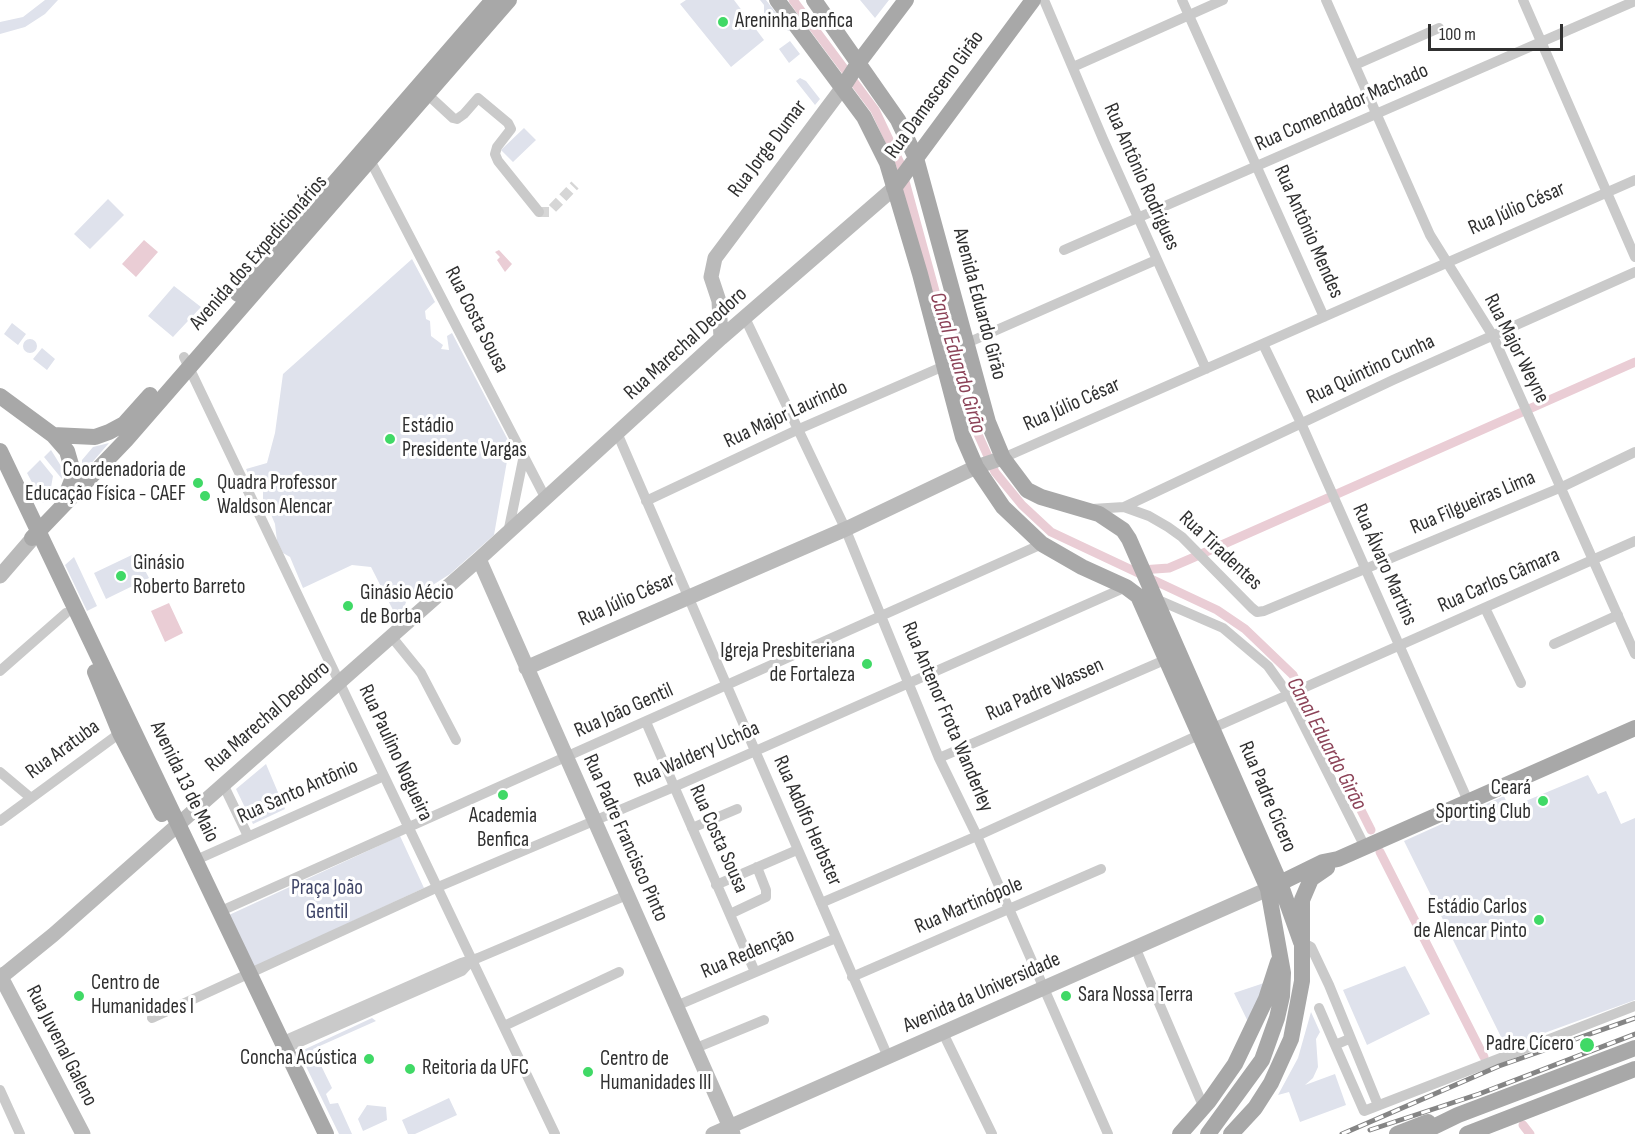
<!DOCTYPE html>
<meta charset="utf-8">
<style>
body{margin:0}
#map{position:relative;width:1635px;height:1134px;overflow:hidden;background:#fff;font-family:"Sofia Sans Condensed",sans-serif}
canvas{display:block}
.scale{position:absolute;left:1428px;top:24px;width:135px;height:27px;box-sizing:border-box;border:3px solid #303030;border-top:0;padding-left:8px;font-size:18px;line-height:21px;white-space:nowrap;color:#303030;-webkit-text-stroke:4px #fff;paint-order:stroke}
</style>
<div id="map">
<canvas width="1635" height="1134"></canvas>
<div class="scale">100 m</div>
</div>
<script>
const context = document.querySelector('canvas').getContext('2d');
context.lineJoin = 'round';
function fill(path, color) { context.fillStyle = color; context.fill(path, 'evenodd'); }
const shape = rows => new Path2D(rows.map(r => 'M' + r).join(''));
function trace(path, color, width, dash) { context.strokeStyle = color; context.lineWidth = width; context.lineCap = dash ? 'butt' : 'round'; context.setLineDash(dash || []); context.stroke(path); }
function label(font, color, halo, rows, align = 'center') {
  context.font = font + ' "Sofia Sans Condensed",sans-serif'; context.lineWidth = 6; context.setLineDash([]); context.textBaseline = 'middle'; context.strokeStyle = halo; context.fillStyle = color; for (const [text, x, y, turn = 0] of rows) {
    context.save(); context.translate(x, y); context.rotate((+turn || 0) * Math.PI / 180); context.textAlign = isNaN(turn) ? turn : align; if (halo) context.strokeText(text, 0, 0); context.fillText(text, 0, 0); context.restore();
  }
}
const green = shape([
 [45,0,58,0,45,14,25,27,0,34,0,22,23,17],
 [686,0,734,0,764,40,731,67,680,4],
 [760,0,766,0,790,31,773,26,764,15,764,5],
 [860,0,889,0,875,18],
 [790,41,800,54,789,63,779,49],
 [800,78,806,81,820,99,815,105,796,81],
 [524,128,536,140,513,162,501,150],
 [108,199,124,215,90,249,74,234],
 [412,259,435,302,425,311,426,319,430,321,431,336,443,345,441,349,449,350,447,336,452,333,510,444,494,535,450,574,425,590,414,592,407,599,404,608,394,612,371,567,352,565,303,588,290,557,283,553,277,541,275,524,267,505,263,503,263,490,251,479,246,469,267,463,275,433,283,374],
 [174,286,201,307,173,337,148,316],
 [12,323,26,334,18,345,4,334],
 '23 346a7 7 0 1 1 14 0a7 7 0 1 1-14 0Z',
 [42,348,55,359,47,370,33,359],
 [109,443,82,474,82,460,93,447],
 [51,450,61,466,62,479,44,457],
 [40,460,53,476,50,493,43,503,27,473],
 [136,553,149,578,106,599,94,573],
 [74,557,97,606,87,611,65,565],
 [266,764,285,809,253,824,236,789],
 [1588,775,1598,794,1606,791,1621,824,1635,818,1635,1000,1506,1047,1404,841,1504,796,1509,808],
 [400,836,424,888,254,967,229,915],
 [1405,966,1430,1014,1367,1045,1343,990],
 [1267,982,1251,1028,1234,993],
 [1311,1012,1320,1032,1316,1039,1318,1067,1313,1078,1305,1085,1335,1074,1346,1105,1300,1122,1289,1092,1278,1095,1298,1058],
 [372,1018,376,1021,313,1049,332,1088,326,1094,330,1104,338,1103,352,1134,339,1134,299,1052],
 [449,1098,457,1115,415,1134,408,1134,402,1120],
 [367,1105,386,1107,387,1120,363,1131,358,1119]
]);
const water = shape([
 [144,240,158,252,136,277,122,264],
 [499,250,512,264,505,272,497,260,500,257,495,252],
 [169,603,183,633,165,642,151,611]
]);
const canal = shape([
 [793,0,875,110,900,163,968,412,995,472,1022,505,1051,532,1217,610,1245,629,1293,675,1371,830],
 [1141,570,1169,568,1190,559,1635,362],
 [1380,852,1484,1057],
 [1523,1125,1530,1134]
]);
const streetTunnel = shape([
 [539,212,549,212,575,185]
]);
const street = shape([
 [1044,0,1103,139,1206,369],
 [1182,0,1324,317],
 [1326,0,1430,235,1493,336,1635,654],
 [1523,0,1635,257],
 [1355,65,1439,28],
 [1073,67,1223,0],
 [427,94,453,118,457,119,464,114,478,98,508,123,511,129,497,147,495,154,498,161,539,212],
 [370,160,546,499],
 [1064,250,1635,1],
 [745,318,845,528,939,758,977,836,1108,1134],
 [967,343,1156,260],
 [1263,344,1301,423,1468,801],
 [184,357,555,1134],
 [618,435,888,1057],
 [1003,458,1635,180],
 [646,501,799,429,944,366],
 [1124,507,1393,380,1635,272],
 [1092,509,1124,507,1149,516,1168,527,1182,537,1252,608,1257,612,1264,611,1562,487,1635,452],
 [508,533,524,455],
 [1156,599,1223,628,1268,666,1288,694,1365,847],
 [1485,608,1521,683],
 [391,636,421,673,456,740],
 [1554,644,1618,615],
 [0,671,66,613],
 [646,722,755,972],
 [1213,728,1635,541],
 [939,758,1167,659],
 [0,772,31,798],
 [223,784,248,836],
 [0,821,120,733],
 [692,828,737,809],
 [196,860,384,776],
 [716,885,797,850],
 [821,903,977,836,1201,734],
 [221,911,1042,544],
 [730,914,766,897,766,890,757,867],
 [1301,942,1311,947,1329,985,1378,1105],
 [1135,947,1201,1101],
 [852,977,1101,869],
 [676,1006,836,938],
 [1319,1008,1335,1045],
 [152,1018,438,887,674,787,1126,587],
 [504,1026,619,972],
 [943,1033,992,1134],
 [1349,1039,1335,1045,1364,1111,1635,1006],
 [281,1042,461,963,478,958,627,895],
 [696,1048,764,1020],
 [284,1049,462,971,472,960],
 [0,1090,20,1134]
]);
const secondary = shape([
 [721,338,719,301,711,277,715,258,843,87],
 [479,559,733,1134],
 [0,576,32,539],
 [526,668,848,528,976,467,1003,458],
 [0,975,83,1134],
 [0,978,53,935,479,559,721,338,894,188],
 [713,1134,1268,889]
]);
const primary = shape([
 [777,0,864,117,887,163,920,274,963,437,976,467,1003,507,1042,544,1082,567,1126,587,1138,596,1268,889,1283,973,1282,996,1277,1018,1262,1060,1208,1134],
 [814,0,898,120,916,158,988,422,1003,458,1027,490,1041,497,1099,514,1123,530,1129,539,1280,883,1301,942],
 [843,87,859,62,906,0],
 [894,188,1033,0],
 [238,294,493,0],
 [0,396,53,435,67,451,74,475,63,503],
 [53,435,95,437,109,432,124,424,150,395],
 [0,451,326,1134],
 [32,538,126,440,509,0],
 [95,672,120,733,162,814],
 [1272,887,1323,862,1338,859,1635,728],
 [1180,1134,1209,1101,1235,1064,1266,999,1278,962],
 [1231,1134,1255,1108,1271,1083,1291,1039,1302,981,1302,900,1311,879,1327,868],
 [1397,1134,1428,1122],
 [1419,1134,1458,1115,1635,1048],
 [1467,1134,1635,1069]
]);
const rail = shape([
 [1370,1130,1479,1094,1635,1034],
 [1342,1134,1499,1066,1635,1018]
]);
const markers = [
 [723,22,6,"#40d966"],
 [390,439,6,"#40d966"],
 [198,483,6,"#40d966"],
 [205,496,6,"#40d966"],
 [121,576,6,"#40d966"],
 [348,606,6,"#40d966"],
 [867,664,6,"#40d966"],
 [503,795,6,"#40d966"],
 [1543,801,6,"#40d966"],
 [1539,920,6,"#40d966"],
 [79,996,6,"#40d966"],
 [1066,996,6,"#40d966"],
 [1587,1045,8,"#40d966"],
 [369,1059,6,"#40d966"],
 [410,1069,6,"#40d966"],
 [588,1072,6,"#40d966"]
];
const poiNames = [
 ["Areninha Benfica",735,22],
 ["Estádio",402,427],
 ["Presidente Vargas",402,451],
 ["Coordenadoria de",186,471,"right"],
 ["Educação Física - CAEF",186,495,"right"],
 ["Quadra Professor",217,484],
 ["Waldson Alencar",217,508],
 ["Ginásio",133,564],
 ["Roberto Barreto",133,588],
 ["Ginásio Aécio",360,594],
 ["de Borba",360,618],
 ["Igreja Presbiteriana",855,652,"right"],
 ["de Fortaleza",855,676,"right"],
 ["Ceará",1531,789,"right"],
 ["Sporting Club",1531,813,"right"],
 ["Academia",503,817,"center"],
 ["Benfica",503,841,"center"],
 ["Estádio Carlos",1527,908,"right"],
 ["de Alencar Pinto",1527,932,"right"],
 ["Centro de",91,984],
 ["Humanidades I",91,1008],
 ["Sara Nossa Terra",1078,996],
 ["Padre Cícero",1574,1045,"right"],
 ["Concha Acústica",357,1059,"right"],
 ["Centro de",600,1060],
 ["Humanidades III",600,1084],
 ["Reitoria da UFC",422,1069]
];
const streetNames = [
 ["Rua Damasceno Girão",935,95,-54],
 ["Rua Comendador Machado",1342,108,-24],
 ["Rua Jorge Dumar",768,149,-53],
 ["Rua Antônio Rodrigues",1141,177,66],
 ["Rua Júlio César",1517,209,-24],
 ["Rua Antônio Mendes",1308,232,66],
 ["Avenida dos Expedicionários",259,253,-49],
 ["Avenida Eduardo Girão",979,304,75],
 ["Rua Costa Sousa",476,320,63],
 ["Rua Marechal Deodoro",686,344,-42],
 ["Rua Major Weyne",1516,349,63],
 ["Rua Quintino Cunha",1371,370,-25],
 ["Rua Júlio César",1072,405,-24],
 ["Rua Major Laurindo",786,415,-25],
 ["Rua Filgueiras Lima",1473,503,-23],
 ["Rua Tiradentes",1220,551,43],
 ["Rua Álvaro Martins",1384,565,66],
 ["Rua Carlos Câmara",1499,581,-24],
 ["Rua Júlio César",627,600,-24],
 ["Rua Padre Wassen",1045,690,-24],
 ["Rua João Gentil",624,711,-24],
 ["Rua Marechal Deodoro",268,717,-41],
 ["Rua Antenor Frota Wanderley",947,717,67],
 ["Rua Aratuba",63,750,-36],
 ["Rua Paulino Nogueira",395,753,65],
 ["Rua Waldery Uchôa",697,755,-24],
 ["Avenida 13 de Maio",184,782,64],
 ["Rua Santo Antônio",298,792,-24],
 ["Rua Padre Cícero",1267,797,67],
 ["Rua Adolfo Herbster",807,821,66],
 ["Rua Padre Francisco Pinto",625,838,66],
 ["Rua Costa Sousa",718,839,66],
 ["Rua Martinópole",969,906,-23],
 ["Rua Redenção",748,954,-23],
 ["Avenida da Universidade",982,993,-24],
 ["Rua Juvenal Galeno",61,1046,63]
];
const parkNames = [
 ["Praça João",327,889],
 ["Gentil",327,913]
];
const waterNames = [
 ["Canal Eduardo Girão",957,363,73],
 ["Canal Eduardo Girão",1326,744,62]
];
fill(green, '#dfe2ec');
fill(water, '#eacdd5');
trace(canal, '#eacdd5', 9);
trace(streetTunnel, '#d6d6d6', 10, [10, 5]);
trace(street, '#cacaca', 10);
trace(secondary, '#bababa', 15);
trace(primary, '#a8a8a8', 16);
trace(rail, '#858585', 5);
trace(rail, '#fff', 3, [9]);
for (const [x, y, r, color] of markers) { const dot = new Path2D(); dot.arc(x, y, r, 0, 2 * Math.PI); context.fillStyle = color; context.fill(dot); trace(dot, '#fff', 2); }
label('21px', '#303030', '#fff', poiNames, 'left');
label('21px', '#303030', '#fff', streetNames);
label('21px', '#404668', '#fff', parkNames);
label('italic 22px', '#8c4358', '#fff', waterNames);
</script>
